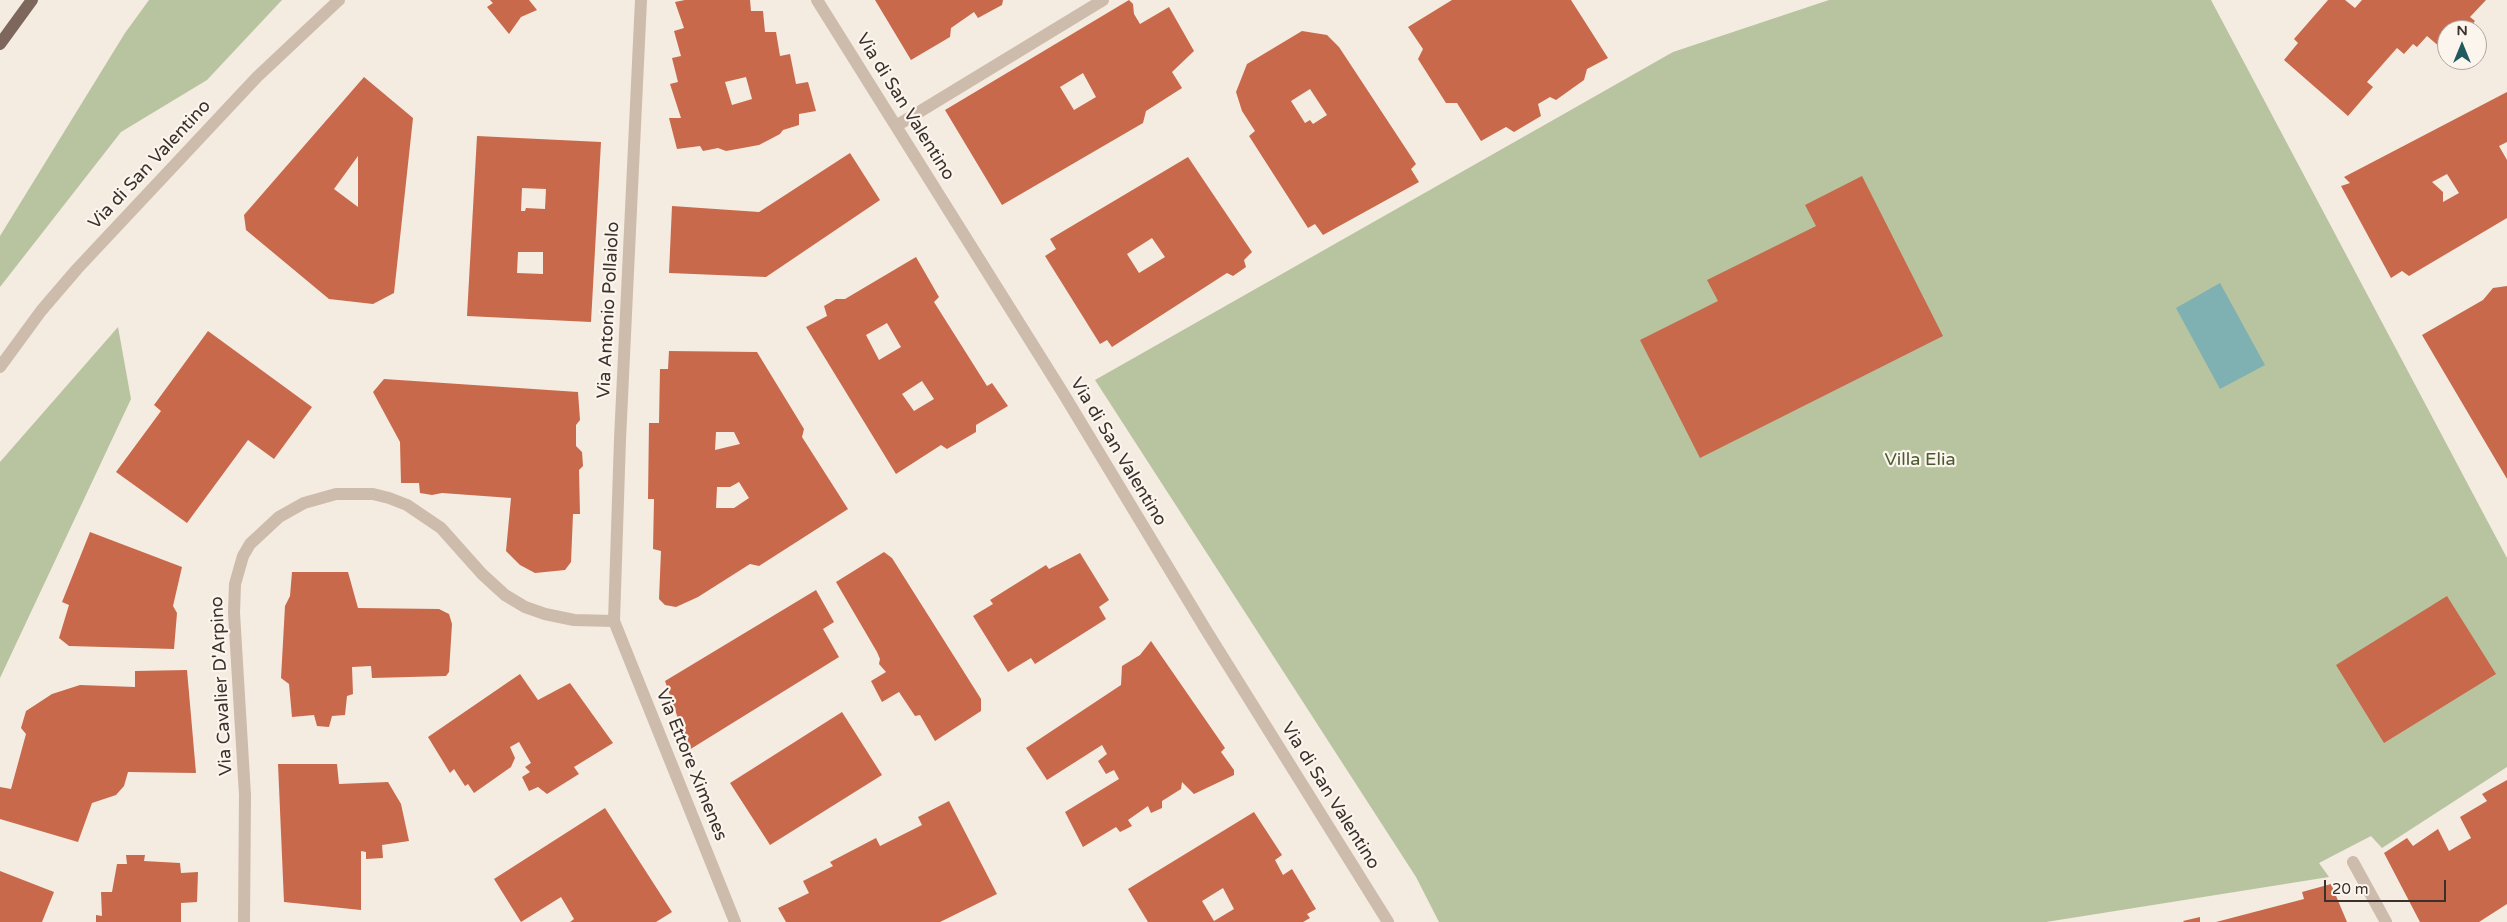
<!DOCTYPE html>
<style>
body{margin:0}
#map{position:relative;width:2507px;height:922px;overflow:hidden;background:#f4ebe1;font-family:"Varela Round",sans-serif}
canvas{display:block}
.north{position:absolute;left:2437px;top:20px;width:50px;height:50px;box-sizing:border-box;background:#fbf5ee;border:1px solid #aea6a0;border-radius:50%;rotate:0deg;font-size:14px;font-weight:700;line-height:20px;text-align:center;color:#3b302b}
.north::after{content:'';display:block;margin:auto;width:18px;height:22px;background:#1f5a5e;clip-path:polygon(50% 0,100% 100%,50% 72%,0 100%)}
.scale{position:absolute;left:2324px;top:880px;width:122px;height:22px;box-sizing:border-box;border:2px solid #3b302b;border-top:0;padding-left:6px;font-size:15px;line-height:18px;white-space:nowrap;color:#3b302b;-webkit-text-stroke:4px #fbf5ee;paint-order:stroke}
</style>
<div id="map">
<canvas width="2507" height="922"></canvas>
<div class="north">N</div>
<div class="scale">20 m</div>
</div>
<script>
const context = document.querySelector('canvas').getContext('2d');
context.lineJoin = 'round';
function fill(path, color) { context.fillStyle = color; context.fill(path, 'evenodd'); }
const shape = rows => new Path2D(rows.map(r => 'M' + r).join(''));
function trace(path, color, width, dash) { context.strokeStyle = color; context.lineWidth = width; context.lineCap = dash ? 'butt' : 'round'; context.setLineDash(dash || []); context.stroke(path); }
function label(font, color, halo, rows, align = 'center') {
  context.font = font + ' "Varela Round",sans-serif'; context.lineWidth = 4.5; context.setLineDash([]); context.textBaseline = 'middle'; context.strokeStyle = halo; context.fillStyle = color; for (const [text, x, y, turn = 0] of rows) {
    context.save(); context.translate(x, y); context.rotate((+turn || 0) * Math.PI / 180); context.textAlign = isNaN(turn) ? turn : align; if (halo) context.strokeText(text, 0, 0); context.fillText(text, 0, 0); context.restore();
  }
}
const green = shape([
 [149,0,282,0,207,80,121,132,0,287,0,236,125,33],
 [1829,0,2211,0,2507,558,2507,767,2382,848,2371,836,2319,863,2329,877,2046,922,1439,922,1416,877,1095,380,1673,52],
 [118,327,131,399,0,678,0,462]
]);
const water = shape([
 [2220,283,2265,365,2220,389,2176,308]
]);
const building = shape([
 [490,0,529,0,537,10,521,17,509,34,487,7,493,3],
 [685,0,750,0,751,11,763,11,765,32,776,32,780,56,790,54,796,84,808,82,816,111,799,114,799,125,783,130,780,134,759,145,726,151,718,148,703,151,700,146,677,149,669,118,681,118,670,84,678,82,672,58,681,56,674,31,684,28,675,2],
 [746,77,752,99,732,105,725,82],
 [875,0,1003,0,1002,5,978,18,974,12,951,28,950,37,911,60],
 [1129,0,1133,4,1134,14,1140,24,1169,7,1194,51,1172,72,1182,88,1146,111,1143,123,1002,205,945,110],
 [1083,73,1096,97,1074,110,1060,87],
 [1452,0,1571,0,1608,58,1587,69,1584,80,1556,100,1550,97,1538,104,1541,116,1514,132,1506,127,1481,141,1457,103,1446,103,1418,59,1423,49,1408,27],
 [2328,0,2345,0,2355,8,2362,0,2486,0,2470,17,2475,21,2467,30,2447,30,2447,53,2427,36,2417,47,2413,44,2404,54,2397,48,2367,82,2373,87,2348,116,2284,60,2298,43,2294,39],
 [1302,31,1327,35,1339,47,1416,164,1411,169,1419,182,1323,235,1315,224,1308,228,1249,136,1255,131,1242,111,1236,92,1247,64],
 [1310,89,1327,115,1313,124,1310,120,1305,123,1291,101],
 [364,77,413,118,394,293,373,304,329,299,246,230,244,215],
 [358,156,358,207,334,189],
 [2507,92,2507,142,2499,146,2507,160,2507,218,2409,276,2402,271,2391,278,2341,186,2350,183,2344,177],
 [2447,174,2459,193,2443,202,2443,192,2432,182],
 [477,136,601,142,591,322,467,316],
 [522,188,546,189,545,209,526,208,525,211,521,211],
 [518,252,543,252,543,274,517,273],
 [850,153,880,200,766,277,669,273,672,206,759,212],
 [1188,157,1252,252,1244,260,1246,267,1233,276,1227,273,1112,347,1107,340,1100,344,1045,256,1056,249,1050,239],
 [1152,238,1165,257,1139,273,1127,254],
 [1862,176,1943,336,1700,458,1640,340,1718,301,1707,280,1816,226,1805,205],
 [916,257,939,297,934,302,987,386,992,383,1008,406,976,425,976,432,947,449,941,445,896,474,806,327,827,316,824,306,836,299,845,299],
 [887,323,901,347,879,360,866,335],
 [922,381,934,399,914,411,902,394],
 [2507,286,2507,479,2422,335,2483,300,2493,288],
 [208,331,312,407,274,459,248,440,187,523,116,472,161,411,154,405],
 [669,351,757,352,804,429,802,437,848,509,759,566,750,564,698,597,676,607,665,605,659,599,661,551,653,549,654,499,648,499,649,423,659,423,660,369,668,369],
 [716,432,734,432,740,444,715,450],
 [739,482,749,498,734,508,716,508,717,487,730,487],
 [384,379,578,392,580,420,576,425,576,446,582,452,583,466,579,470,580,514,573,514,571,562,565,570,535,573,520,565,506,551,511,498,442,493,432,495,420,493,419,483,401,483,400,442,373,392],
 [90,532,182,567,173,606,177,613,174,649,69,646,59,638,69,605,62,602],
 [884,552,892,558,981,699,981,711,935,741,920,715,915,716,899,692,882,702,871,681,886,672,879,664,880,659,877,652,836,582],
 [1080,553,1109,600,1099,607,1106,619,1035,664,1031,658,1008,672,973,616,993,604,990,600,1046,565,1049,569],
 [292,572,348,572,358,608,439,609,449,614,452,624,449,672,446,676,372,678,371,666,352,667,353,694,347,696,345,715,332,716,329,727,317,726,314,715,292,717,289,684,281,678,285,606,290,596],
 [816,590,834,622,823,629,839,657,689,750,665,681],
 [2447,596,2496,674,2384,743,2336,665],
 [1151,641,1225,748,1221,752,1234,770,1234,775,1194,794,1182,782,1181,789,1162,801,1162,808,1151,813,1148,806,1128,820,1132,826,1120,832,1116,827,1083,847,1065,812,1119,779,1114,770,1106,774,1098,761,1107,754,1102,745,1047,780,1026,748,1121,685,1122,666,1140,655],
 [187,670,196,773,128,772,124,786,116,795,92,803,78,842,0,819,0,787,11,789,26,734,21,728,26,711,52,694,80,685,135,687,135,671],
 [520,674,538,700,570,683,613,743,574,767,579,774,547,794,538,787,529,791,522,777,530,772,525,767,531,763,519,742,510,747,515,758,511,767,474,793,468,784,465,786,454,769,450,773,428,737],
 [842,712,882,775,770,845,730,783],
 [278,764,337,764,339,784,388,782,401,804,409,841,382,845,383,858,366,859,366,852,361,851,361,910,284,902],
 [2507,780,2507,904,2479,922,2420,922,2384,853,2407,838,2413,846,2438,829,2449,851,2471,838,2460,817,2487,801,2482,794],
 [949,801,997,894,940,922,786,922,778,908,809,893,803,881,833,866,830,862,876,838,880,846,922,825,918,817],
 [605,808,672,912,656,922,570,922,574,919,561,897,521,922,494,879],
 [1254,812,1282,855,1275,860,1283,875,1292,869,1316,909,1307,914,1310,918,1303,922,1148,922,1128,889],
 [1223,888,1234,909,1214,921,1202,901],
 [126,855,145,855,144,861,180,863,181,873,198,872,197,902,181,903,181,922,96,922,96,915,102,916,101,892,112,892,117,864,127,864],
 [0,871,54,892,42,922,0,922],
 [2331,884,2347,922,2216,922,2304,899,2302,892],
 [2200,917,2200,922,2184,922,2183,921]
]);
const street = shape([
 [641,0,620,439,614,621,735,922],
 [817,0,1063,393,1206,630,1388,922],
 [896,126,1103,0],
 [0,367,41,311,77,269,257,77,339,0],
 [2353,862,2386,922],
 [244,922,245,795,234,613,235,584,243,556,250,544,279,517,304,503,336,494,373,494,389,498,407,505,441,528,482,574,505,595,525,607,545,614,574,620,614,621]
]);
const primary = shape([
 [0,44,32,0]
]);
const streetNames = [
 ["Via di San Valentino",905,107,58],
 ["Via di San Valentino",150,165,-47],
 ["Via Antonio Pollaiolo",609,310,-87],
 ["Via di San Valentino",1118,452,59],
 ["Via Cavalier D'Arpino",222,686,-93],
 ["Via Ettore Ximenes",691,765,68],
 ["Via di San Valentino",1330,796,58]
];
const parkNames = [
 ["Villa Elia",1920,460]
];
fill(green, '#b8c4a0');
fill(water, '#7fb0b2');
fill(building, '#c8694b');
trace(street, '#cdbbac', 12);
trace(primary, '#7d675c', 12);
label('18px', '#3b302b', '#fbf5ee', streetNames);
label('18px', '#4a5a2e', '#fbf5ee', parkNames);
</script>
